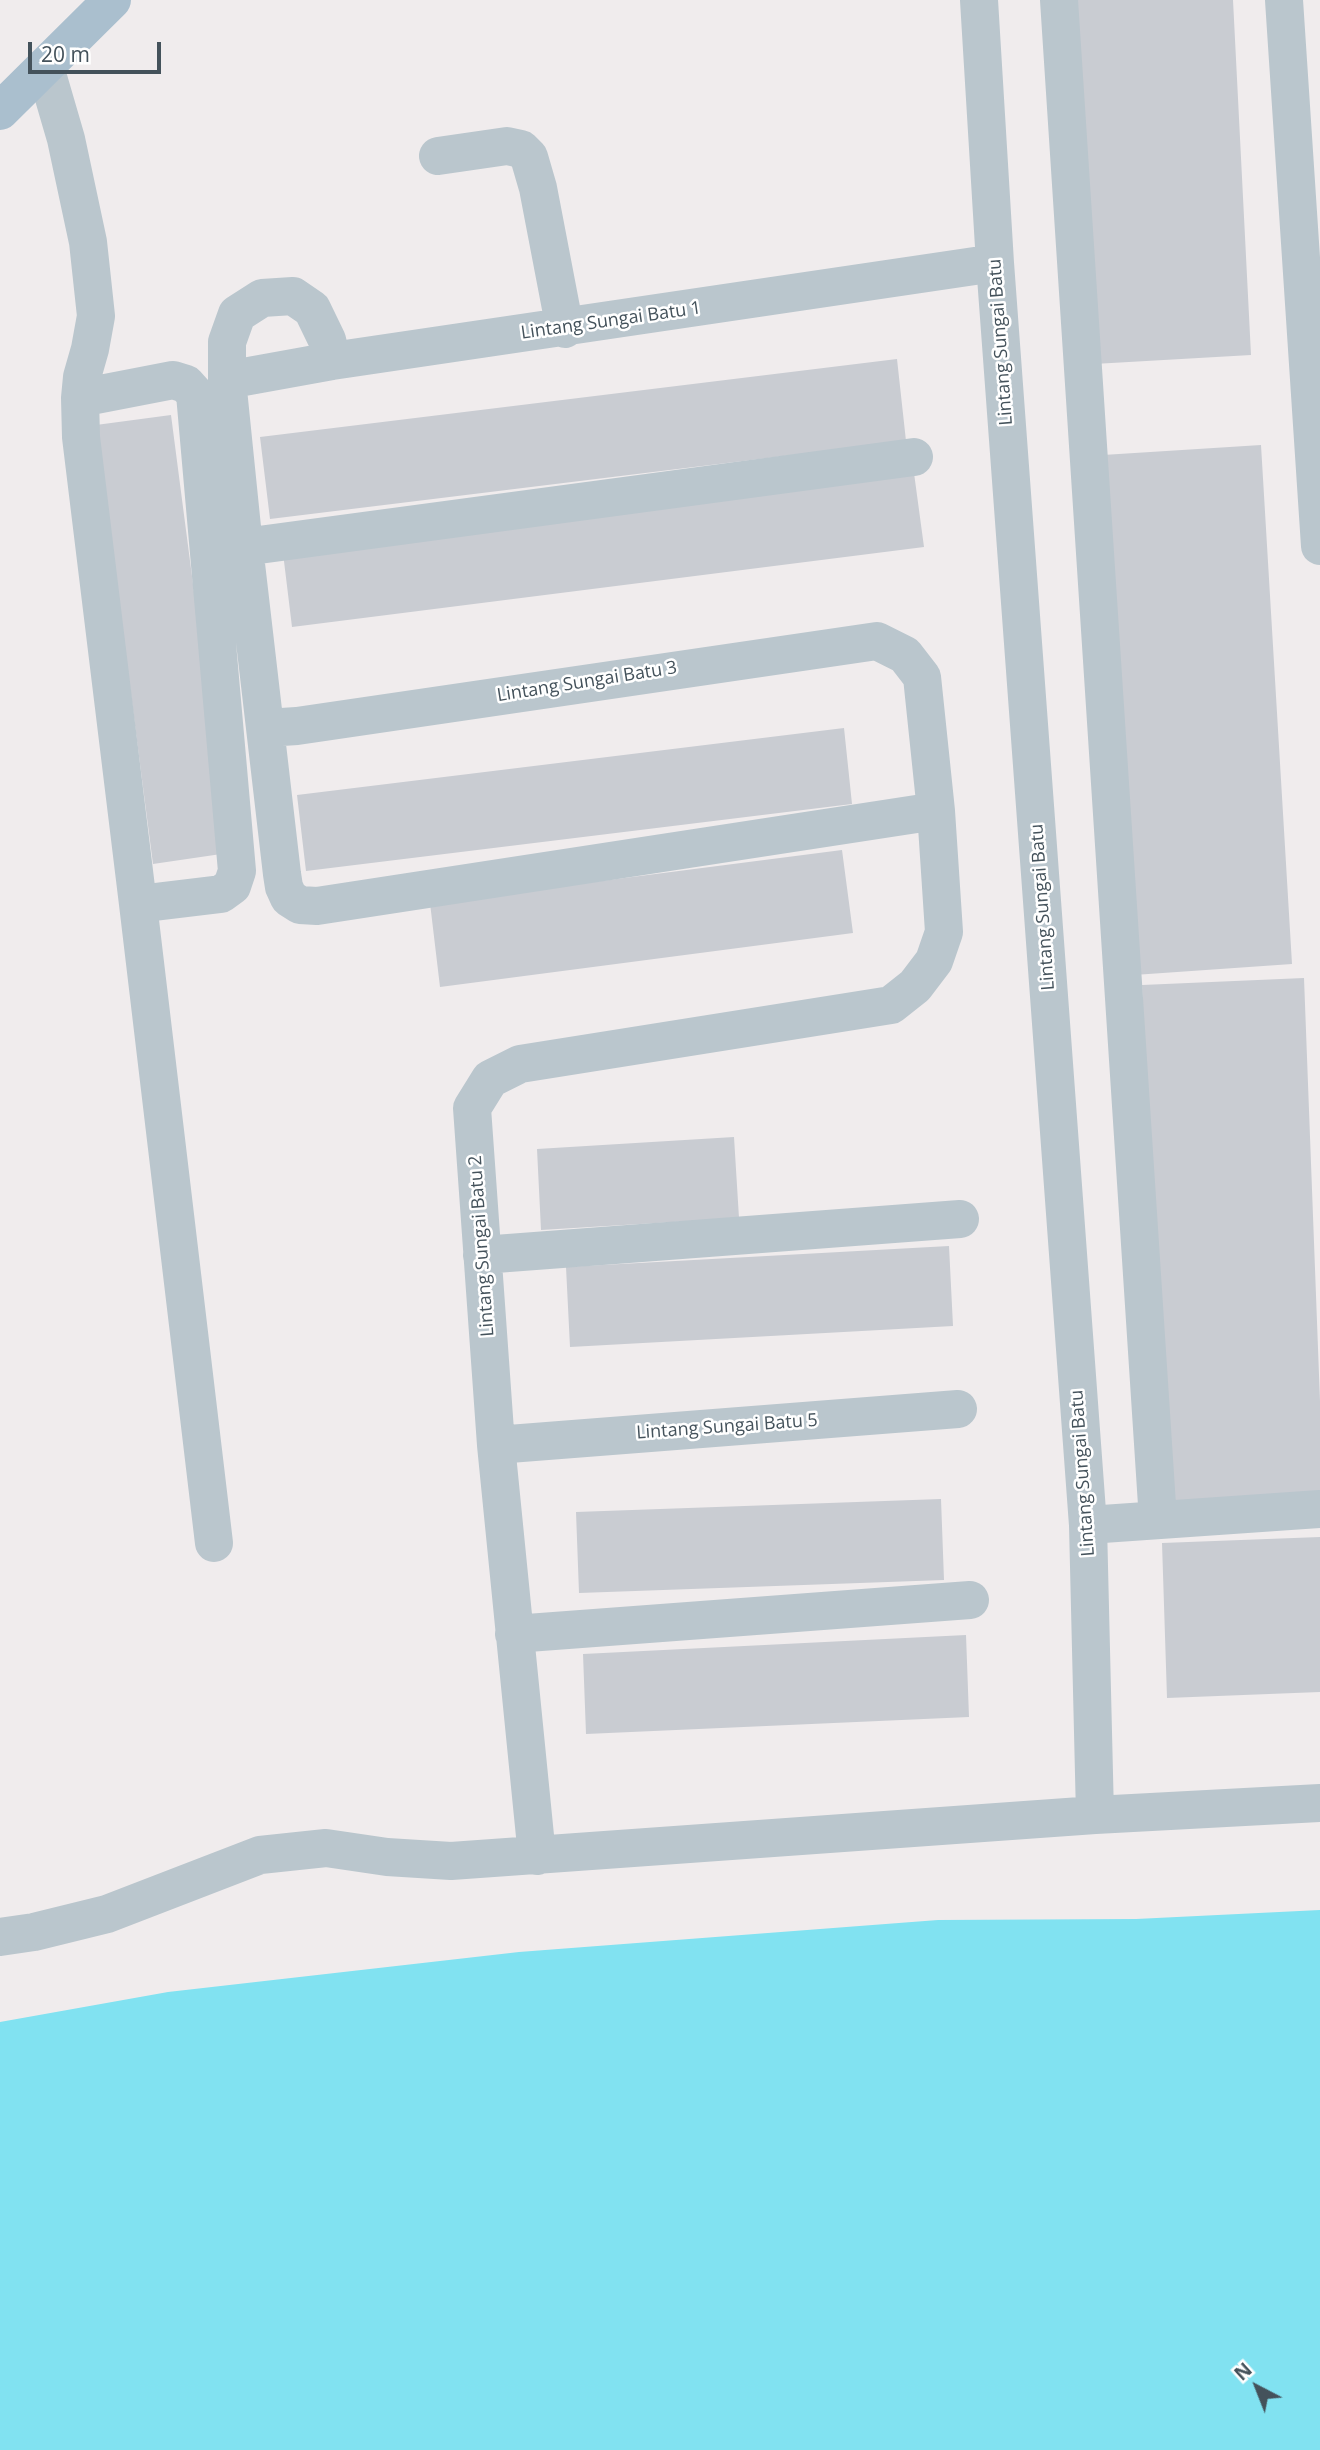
<!DOCTYPE html>
<style>
body{margin:0}
#map{position:relative;width:1320px;height:2450px;overflow:hidden;background:#f0eced;font-family:"Open Sans",sans-serif}
canvas{display:block}
.north{position:absolute;left:1222px;top:2352px;width:70px;height:70px;-webkit-text-stroke:5px #fff;paint-order:stroke;rotate:318deg;font-size:19px;font-weight:700;line-height:28px;text-align:center;color:#44525b}
.north::after{content:'';display:block;margin:auto;width:24px;height:32px;background:#44525b;clip-path:polygon(50% 0,100% 100%,50% 72%,0 100%)}
.scale{position:absolute;left:28px;top:42px;width:133px;height:32px;box-sizing:border-box;border:4px solid #44525b;border-top:0;padding-left:9px;font-size:21px;line-height:24px;white-space:nowrap;color:#44525b;-webkit-text-stroke:5px #fff;paint-order:stroke}
</style>
<div id="map">
<canvas width="1320" height="2450"></canvas>
<div class="north">N</div>
<div class="scale">20 m</div>
</div>
<script>
const context = document.querySelector('canvas').getContext('2d');
context.lineJoin = 'round';
function fill(path, color) { context.fillStyle = color; context.fill(path, 'evenodd'); }
const shape = rows => new Path2D(rows.map(r => 'M' + r).join(''));
function trace(path, color, width, dash) { context.strokeStyle = color; context.lineWidth = width; context.lineCap = dash ? 'butt' : 'round'; context.setLineDash(dash || []); context.stroke(path); }
function label(font, color, halo, rows, align = 'center') {
  context.font = font + ' "Open Sans",sans-serif'; context.lineWidth = 5; context.setLineDash([]); context.textBaseline = 'middle'; context.strokeStyle = halo; context.fillStyle = color; for (const [text, x, y, turn = 0] of rows) {
    context.save(); context.translate(x, y); context.rotate((+turn || 0) * Math.PI / 180); context.textAlign = isNaN(turn) ? turn : align; if (halo) context.strokeText(text, 0, 0); context.fillText(text, 0, 0); context.restore();
  }
}
const water = shape([
 [1320,1910,1320,2450,0,2450,0,2022,168,1992,519,1952,938,1920,1136,1919]
]);
const building = shape([
 [1076,0,1233,0,1251,355,1094,364],
 [897,359,906,441,270,519,260,437],
 [171,415,228,853,153,864,96,425],
 [1261,445,1292,964,1134,975,1103,455],
 [914,473,924,547,292,627,283,553],
 [844,728,852,804,306,871,297,795],
 [842,850,853,933,440,987,430,903],
 [1304,978,1320,1401,1320,1500,1164,1507,1142,985],
 [734,1137,739,1218,541,1230,537,1149],
 [949,1246,953,1326,570,1347,566,1267],
 [941,1499,944,1580,579,1593,576,1512],
 [1320,1537,1320,1692,1167,1698,1162,1543],
 [966,1635,969,1717,586,1734,583,1654]
]);
const minor = shape([
 [979,0,995,263,1088,1525,1095,1815],
 [1059,0,1158,1520],
 [1284,0,1320,546],
 [45,67,66,139,88,242,96,316,90,349,82,377,80,398,81,437,138,904,221,894,232,886,237,871,195,394,186,384,173,380,80,398],
 [438,156,507,146,521,149,529,157,538,188,565,329],
 [332,361,327,340,312,309,293,296,262,298,237,314,227,342,227,380,244,547,282,874,284,887,289,898,300,905,317,906,936,811],
 [227,380,332,361,995,263],
 [244,547,914,457],
 [266,728,297,726,877,641,905,655,922,677,936,811,944,932,934,961,915,986,891,1005,520,1064,490,1079,472,1108,496,1445,537,1856],
 [138,904,214,1543],
 [482,1255,960,1219],
 [496,1445,958,1409],
 [1088,1525,1320,1509],
 [514,1634,970,1600],
 [0,1937,34,1932,107,1914,260,1855,326,1848,387,1857,451,1861,1095,1815,1320,1803]
]);
const major = shape([
 [0,111,112,0]
]);
const streetNames = [
 ["Lintang Sungai Batu 1",611,321,-8],
 ["Lintang Sungai Batu",1001,342,-94],
 ["Lintang Sungai Batu 3",587,682,-9],
 ["Lintang Sungai Batu",1043,907,-94],
 ["Lintang Sungai Batu 2",482,1246,-94],
 ["Lintang Sungai Batu 5",727,1427,-4],
 ["Lintang Sungai Batu",1083,1473,-94]
];
fill(water, '#81e2f1');
fill(building, '#c9ccd2');
trace(minor, '#bac6cd', 38);
trace(major, '#aabfce', 38);
label('18px', '#44525b', '#fff', streetNames);
</script>
